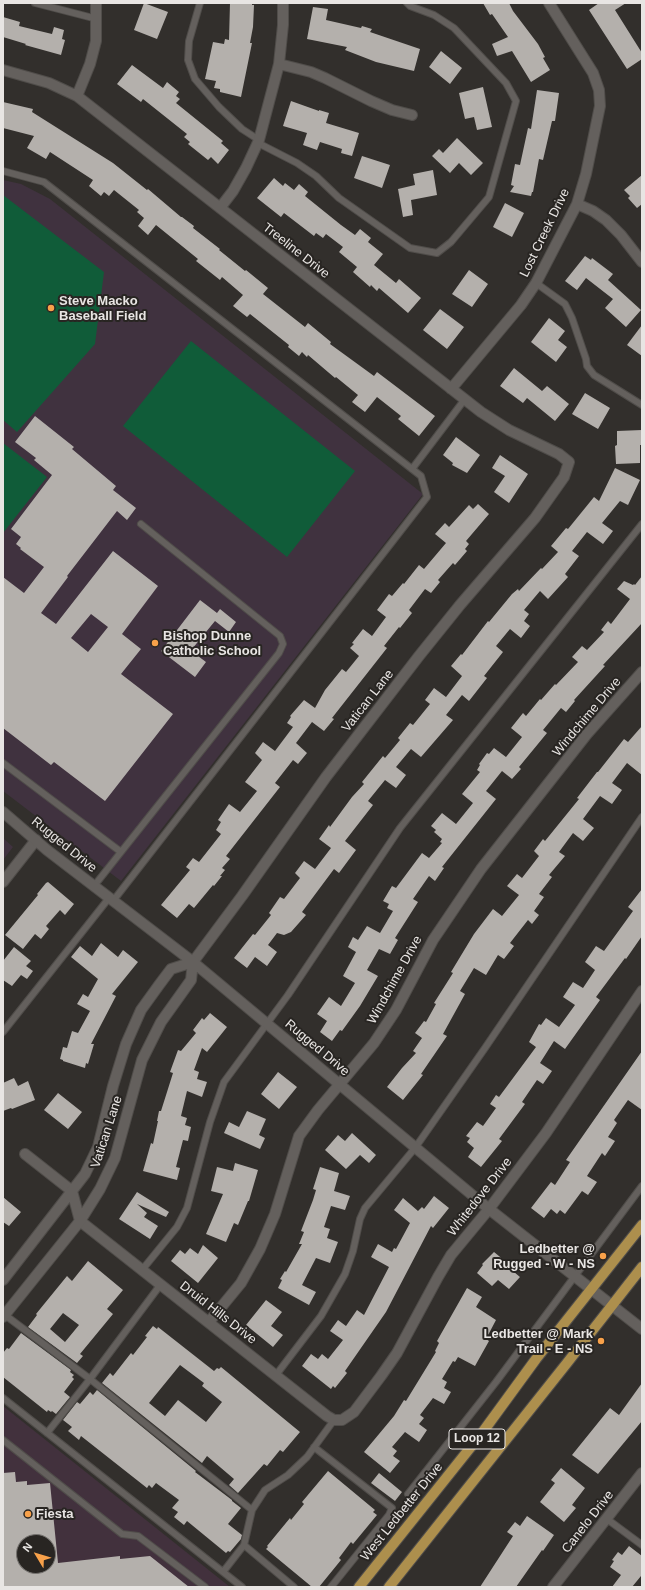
<!DOCTYPE html>
<style>
body{margin:0}
#map{position:relative;width:645px;height:1590px;overflow:hidden;background:#322f2c;font-family:Arial,sans-serif}
canvas{display:block}
.frame{position:absolute;inset:0;border:4px solid #e8e5e3;pointer-events:none}
.north{position:absolute;left:16px;top:1534px;width:40px;height:40px;box-sizing:border-box;background:#282522;border:1px solid #75726f;border-radius:50%;rotate:308deg;font-size:11px;font-weight:700;line-height:16px;text-align:center;color:#e8e5e3}
.north::after{content:'';display:block;margin:auto;width:14px;height:18px;background:#f8a14a;clip-path:polygon(50% 0,100% 100%,50% 72%,0 100%)}
</style>
<div id="map">
<canvas width="645" height="1590"></canvas>
<div class="frame"></div>
<div class="north">N</div>
</div>
<script>
const context = document.querySelector('canvas').getContext('2d');
context.lineJoin = 'round';
function fill(path, color) { context.fillStyle = color; context.fill(path, 'evenodd'); }
const shape = rows => new Path2D(rows.map(r => 'M' + r).join(''));
function trace(path, color, width, dash) { context.strokeStyle = color; context.lineWidth = width; context.lineCap = dash ? 'butt' : 'round'; context.setLineDash(dash || []); context.stroke(path); }
function label(font, color, halo, rows, align = 'center') {
  context.font = font + ' Arial,sans-serif'; context.lineWidth = 4; context.setLineDash([]); context.textBaseline = 'middle'; context.strokeStyle = halo; context.fillStyle = color; for (const [text, x, y, turn = 0] of rows) {
    context.save(); context.translate(x, y); context.rotate((+turn || 0) * Math.PI / 180); context.textAlign = isNaN(turn) ? turn : align; if (halo) context.strokeText(text, 0, 0); context.fillText(text, 0, 0); context.restore();
  }
}
const commercial = shape([
 [3,1406,230,1587,3,1587],
 [24,1542,48,1542,48,1566,24,1566]
]);
const education = shape([
 [3,180,21,184,50,199,423,494,121,881,3,791],
 [3,838,13,847,3,860]
]);
const green = shape([
 [3,195,104,272,95,344,17,432,3,420],
 [191,341,355,471,287,557,123,426],
 [3,443,47,477,3,533]
]);
const building = shape([
 [144,3,168,12,157,39,134,30],
 [230,3,252,3,252,5,254,5,253,27,250,43,252,43,241,97,220,92,220,89,214,88,216,81,205,79,213,42,224,44,225,39,229,40],
 [483,3,509,3,513,11,538,44,545,57,543,58,550,70,531,82,512,51,497,56,492,44,508,37,492,14,490,15],
 [599,3,626,3,615,10,642,53,642,59,627,69,589,10],
 [313,7,328,9,326,20,361,28,362,26,372,29,370,32,420,49,414,71,376,62,345,50,347,47,307,39],
 [3,17,20,22,19,26,52,34,54,27,64,30,62,39,65,40,61,55,25,45,26,44,3,37],
 [441,51,462,68,450,84,429,67],
 [132,65,163,88,167,82,179,92,176,96,180,99,176,103,223,141,221,143,229,150,218,164,211,157,208,160,188,144,190,142,184,137,187,134,143,99,141,102,117,84],
 [483,87,492,127,477,130,474,117,465,119,459,93],
 [537,90,559,93,555,121,552,121,543,160,539,159,533,192,532,192,531,196,510,192,514,186,511,185,515,164,520,165,528,128,531,129],
 [291,101,319,111,319,110,329,113,326,123,359,133,352,156,341,153,342,149,320,142,317,150,303,145,307,133,283,126],
 [3,102,33,109,32,112,113,163,147,190,148,189,181,217,182,217,194,226,193,228,220,249,219,250,245,271,246,270,268,288,263,294,305,327,308,323,331,342,330,344,374,376,377,372,435,416,419,436,398,419,401,416,377,397,365,412,352,402,358,395,336,377,335,378,308,355,307,357,302,352,299,356,288,347,289,345,250,314,247,317,233,306,243,295,222,277,220,280,196,261,198,259,156,225,148,235,138,226,144,218,137,212,139,210,114,190,109,196,104,192,101,196,89,186,93,180,50,152,46,159,27,148,34,136,3,128],
 [457,138,483,163,471,175,459,163,450,173,432,156,439,149,443,153],
 [362,156,390,165,382,188,354,178],
 [433,170,437,195,411,200,413,215,403,217,398,189,415,185,413,174],
 [642,175,642,204,637,208,628,198,630,196,624,190],
 [274,178,283,186,285,183,294,190,299,184,308,192,305,196,341,225,355,235,360,229,371,238,368,242,383,254,374,265,396,283,399,279,421,298,408,313,379,288,377,291,371,285,370,287,353,272,357,267,339,252,343,247,326,234,323,238,316,233,314,236,284,213,281,217,257,198],
 [505,203,524,213,512,237,493,227],
 [585,256,591,260,592,258,613,274,608,280,641,310,626,327,605,308,613,299,586,278,577,290,565,281],
 [469,270,488,284,472,307,452,294],
 [440,309,464,327,447,349,423,330],
 [549,318,565,331,558,340,567,347,556,362,531,342],
 [642,325,642,356,627,345],
 [514,368,542,391,547,386,569,404,555,421,527,398,523,403,500,386],
 [585,393,610,408,598,429,572,414],
 [35,416,74,447,72,449,116,486,113,490,136,508,127,520,117,511,67,576,68,577,41,613,56,624,113,551,158,586,122,634,141,649,121,674,173,714,105,801,54,762,51,765,3,728,3,577,24,593,44,567,20,549,21,548,16,544,21,537,11,529,52,475,34,460,36,458,15,442],
 [91,614,108,627,88,652,71,638],
 [642,430,642,445,640,445,640,463,616,464,615,446,617,445,617,431],
 [456,437,480,455,467,473,452,465,453,463,443,455],
 [500,455,528,474,509,503,494,492,505,476,492,468],
 [615,468,640,480,628,505,620,501,602,523,613,531,603,544,587,532,572,551,579,556,565,574,568,577,548,599,540,591,524,610,529,614,524,621,530,626,521,638,510,629,496,646,503,652,484,676,487,678,469,701,462,695,446,715,453,720,421,757,411,749,396,767,406,775,396,788,385,780,368,801,373,805,345,841,356,850,339,873,334,869,302,912,306,915,291,932,284,935,277,933,268,945,277,952,267,966,255,957,247,968,234,958,253,934,255,935,271,915,269,913,280,897,284,899,300,878,295,873,304,861,315,869,331,848,319,839,329,825,330,827,352,797,364,784,362,782,383,756,385,758,400,740,398,738,410,723,413,725,430,704,425,700,434,688,446,697,462,676,451,666,461,654,462,655,488,621,489,622,512,594,518,589,519,591,541,568,542,569,558,552,551,546,566,528,568,529,594,497,599,501],
 [478,504,489,514,466,541,469,544,465,549,467,551,455,565,453,563,438,580,440,582,431,593,425,589,409,610,412,613,400,628,399,627,384,646,387,648,332,718,334,719,324,731,312,722,296,743,307,753,298,764,293,760,275,783,280,787,226,856,230,859,222,868,225,870,220,876,222,876,214,886,213,885,194,908,189,904,177,918,161,905,190,870,186,867,193,858,199,862,221,834,216,830,221,822,218,820,229,804,240,812,257,791,245,782,262,760,255,753,263,742,275,751,293,727,287,723,291,717,290,716,304,700,315,708,325,690,342,669,346,672,359,656,350,648,354,644,352,643,363,629,372,636,386,617,377,610,389,594,392,596,403,583,404,584,419,565,424,569,446,543,435,534,445,523,449,527,469,505,473,509],
 [642,576,642,623,603,665,605,666,574,700,575,701,566,712,561,708,543,730,547,733,519,767,521,769,512,779,502,771,486,791,496,799,442,867,444,868,435,881,429,876,413,899,418,902,395,938,398,940,390,954,379,949,367,970,378,976,360,1006,342,1031,340,1030,332,1041,320,1032,327,1021,317,1014,329,997,341,1006,355,983,343,976,356,952,348,947,353,937,358,940,367,926,380,933,393,911,387,908,389,904,383,901,392,886,396,888,422,853,429,858,442,843,440,842,442,839,434,832,436,830,431,826,442,813,456,824,473,803,462,794,480,772,477,770,480,765,479,764,487,753,489,754,494,748,506,757,522,737,511,728,523,713,526,716,540,699,541,700,555,684,556,685,578,662,572,657,582,646,587,650,604,632,601,630,608,621,611,624,630,599,617,589,624,581,633,585,634,584,635,585],
 [200,600,217,613,220,609,236,622,229,632,215,621,192,649,195,652,194,653,206,662,195,677,161,651],
 [642,726,642,775,627,763,612,783,622,790,612,804,600,796,583,819,594,828,583,841,573,833,559,852,565,856,549,875,552,877,539,894,544,897,534,911,539,915,532,924,528,920,510,943,514,946,504,959,498,955,486,975,474,968,460,991,465,994,443,1034,447,1036,421,1074,423,1075,403,1100,387,1087,402,1068,416,1053,413,1051,422,1038,415,1033,424,1021,426,1022,436,1004,434,1003,453,973,451,972,474,934,493,909,502,916,519,895,507,886,517,874,522,878,539,856,534,851,543,839,545,841,579,799,577,798,597,772,598,772,624,739,628,742],
 [48,882,74,904,65,915,60,910,46,926,49,929,41,939,35,934,23,949,5,935,38,895,37,894,46,883],
 [642,889,642,936,626,959,625,958,596,997,600,1000,565,1049,554,1041,540,1063,552,1071,543,1084,537,1080,522,1102,525,1104,499,1139,502,1141,481,1167,468,1157,474,1148,467,1142,470,1138,466,1136,477,1122,483,1126,496,1108,490,1104,496,1095,499,1097,536,1047,529,1042,539,1024,541,1025,546,1018,559,1027,575,1005,563,997,573,982,583,988,595,970,585,962,596,946,604,951,633,911,628,907],
 [101,943,118,957,123,950,138,962,112,994,116,996,91,1044,94,1044,88,1064,86,1063,85,1068,63,1061,63,1060,60,1059,63,1047,67,1048,72,1031,78,1033,90,1011,77,1004,83,994,88,997,98,979,71,957,80,946,92,956],
 [14,947,31,961,26,966,33,971,27,979,21,975,12,986,3,980,3,961],
 [210,1013,227,1027,207,1052,202,1048,194,1070,199,1072,197,1079,207,1082,202,1097,187,1091,181,1116,187,1118,185,1125,191,1127,188,1141,183,1140,176,1167,180,1168,177,1180,143,1171,151,1143,153,1144,158,1121,157,1121,159,1111,161,1111,173,1073,170,1072,178,1050,181,1051,196,1033,193,1030,202,1018,204,1020],
 [642,1051,642,1110,628,1100,614,1120,617,1123,608,1137,615,1141,605,1156,602,1153,587,1176,597,1182,588,1195,582,1191,565,1214,560,1210,557,1214,551,1209,544,1218,531,1208,551,1182,555,1185,570,1162,566,1160],
 [278,1072,297,1087,279,1109,261,1094],
 [14,1078,18,1086,28,1081,35,1100,12,1109,11,1108,3,1111,3,1083],
 [58,1093,82,1112,68,1129,44,1110],
 [247,1111,266,1119,259,1135,265,1138,260,1149,224,1133,229,1122,239,1127],
 [352,1133,376,1155,369,1163,360,1155,346,1169,325,1150,338,1135,345,1141],
 [235,1163,258,1170,249,1201,248,1201,238,1225,234,1223,226,1242,206,1234,223,1194,211,1191,217,1167,233,1171],
 [320,1167,339,1173,334,1191,350,1196,345,1210,331,1206,324,1227,330,1229,327,1238,338,1242,330,1263,316,1258,302,1285,316,1292,309,1305,278,1288,282,1280,280,1279,285,1271,286,1272,302,1244,299,1244,304,1232,301,1231,313,1200,316,1190,313,1189],
 [137,1192,169,1212,166,1217,137,1204,147,1213,144,1217,158,1226,150,1239,119,1219],
 [434,1196,449,1208,433,1228,431,1226,386,1312,345,1371,347,1373,335,1388,333,1386,331,1389,302,1366,311,1354,318,1359,322,1354,328,1359,343,1340,330,1331,338,1320,346,1326,357,1310,364,1315,389,1267,371,1257,378,1244,392,1252,394,1248,396,1249,410,1223,394,1210,403,1198,418,1211,422,1207,424,1209],
 [3,1197,21,1212,9,1226,3,1222],
 [203,1245,218,1258,198,1283,171,1261,180,1250,185,1254,190,1248,198,1254],
 [494,1252,510,1265,508,1267,520,1277,509,1289,498,1280,492,1286,477,1273,483,1265,482,1264],
 [88,1261,123,1290,107,1309,113,1314,80,1354,83,1356,77,1363,28,1327,37,1315,36,1314,67,1276,72,1281],
 [63,1313,79,1325,65,1342,50,1329],
 [467,1288,482,1297,476,1307,496,1320,486,1339,489,1341,475,1366,458,1357,455,1362,453,1361,442,1379,447,1382,444,1388,451,1392,444,1404,433,1398,420,1415,424,1418,419,1424,427,1430,419,1442,405,1432,392,1447,397,1451,393,1456,400,1461,390,1473,364,1452,394,1416,404,1400,406,1401,436,1352,435,1351,439,1343,437,1341],
 [266,1300,282,1312,271,1326,283,1335,273,1347,246,1325],
 [153,1326,157,1329,158,1327,214,1371,217,1368,219,1369,221,1367,300,1432,283,1452,280,1450,267,1466,264,1464,238,1493,229,1485,234,1479,207,1456,202,1463,102,1383,110,1373,113,1376,131,1353,133,1355,147,1337,145,1336],
 [180,1365,204,1383,202,1386,222,1402,206,1422,178,1400,165,1416,149,1403],
 [21,1333,71,1370,70,1372,74,1375,72,1377,74,1379,64,1392,70,1397,56,1414,52,1411,51,1412,48,1410,47,1412,3,1377,3,1353,7,1348,9,1349],
 [642,1383,642,1421,598,1474,572,1455,610,1408,619,1415],
 [97,1390,196,1471,195,1472,232,1500,232,1501,241,1508,228,1524,242,1535,241,1539,230,1552,228,1551,226,1553,187,1521,184,1525,174,1517,178,1512,172,1508,179,1500,156,1483,152,1488,149,1485,147,1488,81,1436,79,1440,68,1431,72,1427,63,1420,77,1402,80,1404,90,1392,93,1395],
 [561,1468,585,1488,572,1505,576,1508,564,1522,540,1502,555,1483,551,1480],
 [328,1471,375,1510,373,1512,377,1515,353,1544,351,1542,339,1558,341,1560,319,1587,312,1587,266,1549,268,1547,267,1546,290,1518,291,1520,304,1504,302,1502],
 [15,1472,16,1482,27,1481,27,1485,50,1483,58,1563,120,1556,120,1559,150,1556,189,1587,3,1587,3,1473],
 [24,1542,48,1542,48,1566,24,1566],
 [379,1473,402,1492,395,1501,371,1483],
 [527,1516,554,1535,543,1551,542,1550,516,1587,480,1587,513,1536,507,1532,515,1522,520,1526],
 [629,1546,642,1556,641,1561,641,1576,632,1587,612,1587,621,1575,610,1567,614,1561,612,1560,618,1552,622,1555]
]);
const service = shape([
 [35,3,97,19],
 [200,3,189,41,188,60,195,79,219,107,242,129,259,140],
 [258,143,297,163,316,176,339,198,410,248,437,253,451,242,489,197,516,101,506,83,454,28,434,15,410,6,407,3],
 [3,171,44,182,421,476,427,497,113,901],
 [536,283,565,304,572,318,586,359,587,366,594,375,642,405],
 [412,469,465,399],
 [3,763,121,852,279,653,283,644,280,636,141,524],
 [94,886,121,852],
 [3,1032,109,898],
 [142,1270,177,1227,187,1208,210,1122,224,1082,288,995,400,828,642,524],
 [5,1315,90,1379,252,1510,265,1490,288,1475,307,1457,334,1420],
 [276,1375,321,1316,345,1274,353,1251,360,1219,365,1208,415,1148,485,1048,642,817],
 [3,1398,242,1587],
 [47,1433,90,1379,161,1284],
 [3,1440,122,1534,138,1536,205,1587],
 [314,1447,392,1508,389,1515,331,1587],
 [408,1494,496,1382,642,1186],
 [252,1510,244,1545,294,1587],
 [607,1519,642,1545],
 [223,1572,244,1545]
]);
const minor = shape([
 [279,64,311,72,325,78,371,101,392,110,412,115],
 [3,70,49,83,77,96,481,412,509,430,559,454,569,462,564,477,535,518,460,605,419,656,326,777,242,896,193,962],
 [77,96,90,64,96,41,96,3],
 [577,204,593,211,606,220,621,235,642,262],
 [220,208,233,191,246,168,259,140,279,64,283,25,283,3],
 [451,389,521,305,536,283,577,204,586,174,600,106,599,90,593,73,549,3],
 [3,882,36,840],
 [25,1154,72,1191],
 [80,1221,327,1416,334,1420,342,1420,354,1412,381,1376,397,1353,438,1277,451,1255,489,1209,546,1133,642,991],
 [209,1322,241,1283,260,1249,275,1214,299,1136,318,1110,374,1043,396,1010,433,940,481,869,587,734,642,672],
 [553,1587,642,1473]
]);
const tertiary = shape([
 [3,812,47,850,193,962,489,1209,642,1329],
 [72,1191,80,1221],
 [3,1280,85,1174,98,1147,113,1086,126,1044,141,1010,159,985,171,969,193,962,191,980,161,1022,142,1060,115,1158,100,1189,80,1221,3,1317]
]);
const primary = shape([
 [359,1587,482,1433,536,1359,642,1225],
 [389,1587,567,1363,642,1267]
]);
const markers = [
 [51,308,4,"#f8a14a"],
 [155,643,4,"#f8a14a"],
 [603,1256,4,"#f8a14a"],
 [601,1341,4,"#f8a14a"],
 [28,1514,4,"#f8a14a"]
];
const shields = [
 [477,1439,56]
];
const shieldNames = [
 ["Loop 12",477,1439]
];
const streetNames = [
 ["Lost Creek Drive",545,233,-64],
 ["Treeline Drive",296,251,38],
 ["Vatican Lane",368,701,-52],
 ["Windchime Drive",587,717,-50],
 ["Rugged Drive",64,845,39],
 ["Windchime Drive",395,980,-61],
 ["Rugged Drive",317,1048,40],
 ["Vatican Lane",107,1132,-72],
 ["Whitedove Drive",480,1197,-52],
 ["Druid Hills Drive",218,1313,38],
 ["West Ledbetter Drive",402,1512,-51],
 ["Canelo Drive",588,1522,-52]
];
const poiNames = [
 ["Steve Macko",59,301],
 ["Baseball Field",59,316],
 ["Bishop Dunne",163,636],
 ["Catholic School",163,651],
 ["Ledbetter @",595,1249,"right"],
 ["Rugged - W - NS",595,1264,"right"],
 ["Ledbetter @ Mark",593,1334,"right"],
 ["Trail - E - NS",593,1349,"right"],
 ["Fiesta",36,1514]
];
fill(commercial, '#42313d');
fill(education, '#40323f');
fill(green, '#105c39');
fill(building, '#b4b0ac');
trace(service, '#504d4a', 8);
trace(minor, '#504d4a', 12);
trace(tertiary, '#504d4a', 12);
trace(primary, '#504d4a', 12);
trace(service, '#64605d', 6);
trace(minor, '#64605d', 10);
trace(tertiary, '#64605d', 10);
trace(primary, '#ad8f4d', 10);
for (const [x, y, r, color] of markers) { const dot = new Path2D(); dot.arc(x, y, r, 0, 2 * Math.PI); context.fillStyle = color; context.fill(dot); trace(dot, '#282522', 1.5); }
for (const [x, y, w] of shields) { const box = new Path2D(); box.roundRect(x - w / 2, y - 10, w, 20, 3); context.fillStyle = '#282522'; context.fill(box); trace(box, '#e8e5e3', 1); }
label('bold 12px', '#e8e5e3', null, shieldNames);
label('13px', '#e8e5e3', '#282522', streetNames);
label('bold 13px', '#e8e5e3', '#282522', poiNames, 'left');
</script>
